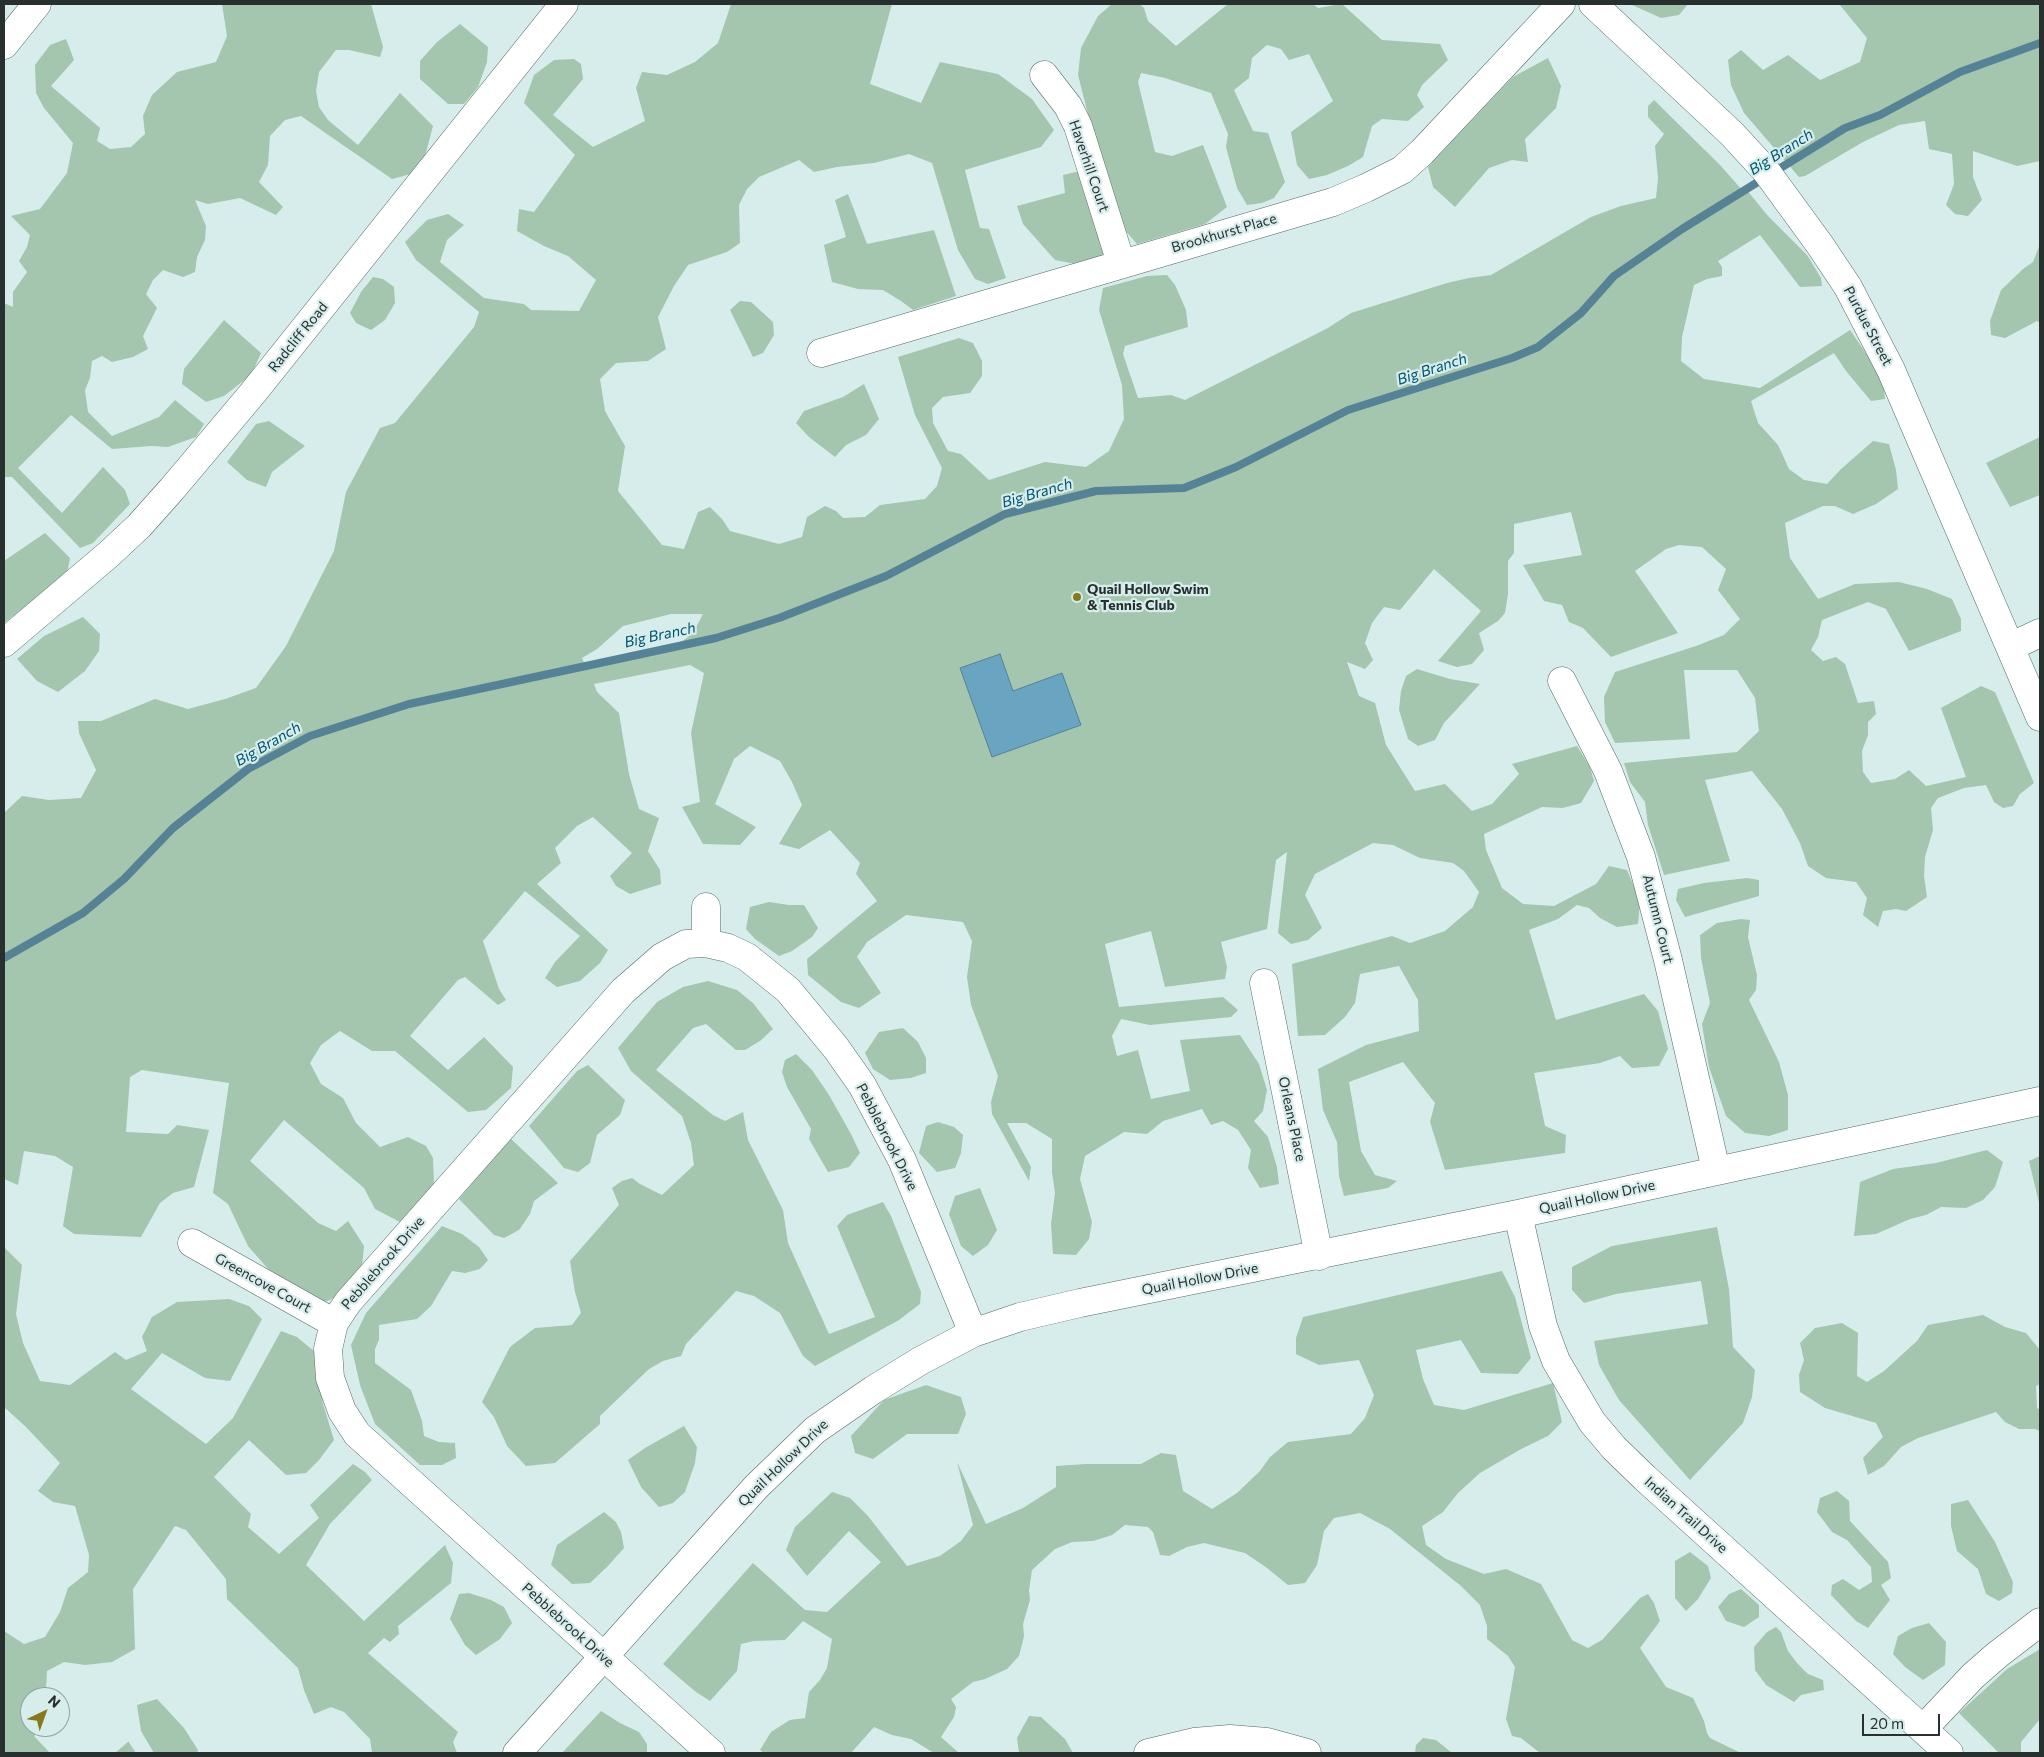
<!DOCTYPE html>
<style>
body{margin:0}
#map{position:relative;width:2044px;height:1757px;overflow:hidden;background:#d7edec;font-family:Commissioner,sans-serif}
canvas{display:block}
.frame{position:absolute;inset:0;border:5px solid #272f2f;pointer-events:none}
.north{position:absolute;left:20px;top:1687px;width:50px;height:50px;box-sizing:border-box;background:#d7edec;border:1px solid #91a1a0;border-radius:50%;rotate:42deg;font-size:14px;font-weight:700;line-height:20px;text-align:center;color:#272f2f}
.north::after{content:'';display:block;margin:auto;width:18px;height:22px;background:#88781d;clip-path:polygon(50% 0,100% 100%,50% 72%,0 100%)}
.scale{position:absolute;left:1862px;top:1714px;width:78px;height:22px;box-sizing:border-box;border:2px solid #272f2f;border-top:0;padding-left:6px;font-size:15px;line-height:18px;white-space:nowrap;color:#272f2f;-webkit-text-stroke:4px #d7edec;paint-order:stroke}
</style>
<div id="map">
<canvas width="2044" height="1757"></canvas>
<div class="frame"></div>
<div class="north">N</div>
<div class="scale">20 m</div>
</div>
<script>
const context = document.querySelector('canvas').getContext('2d');
context.lineJoin = 'round';
function fill(path, color) { context.fillStyle = color; context.fill(path, 'evenodd'); }
const shape = rows => new Path2D(rows.map(r => 'M' + r).join(''));
function trace(path, color, width, dash) { context.strokeStyle = color; context.lineWidth = width; context.lineCap = dash ? 'butt' : 'round'; context.setLineDash(dash || []); context.stroke(path); }
function label(font, color, halo, rows, align = 'center') {
  context.font = font + ' Commissioner,sans-serif'; context.lineWidth = 4.5; context.setLineDash([]); context.textBaseline = 'middle'; context.strokeStyle = halo; context.fillStyle = color; for (const [text, x, y, turn = 0] of rows) {
    context.save(); context.translate(x, y); context.rotate((+turn || 0) * Math.PI / 180); context.textAlign = isNaN(turn) ? turn : align; if (halo) context.strokeText(text, 0, 0); context.fillText(text, 0, 0); context.restore();
  }
}
const green = shape([
 [222,4,371,4,383,47,380,57,349,50,336,50,319,72,316,91,319,107,328,120,358,145,400,93,433,126,425,156,411,174,392,179,301,116,285,120,270,136,268,165,259,182,283,207,276,215,240,198,208,204,195,200,206,226,205,240,197,257,195,272,183,277,163,270,153,280,146,294,157,308,143,336,148,349,133,357,112,362,102,356,92,361,90,378,85,390,88,412,112,436,159,417,175,400,204,424,196,437,168,447,151,446,112,449,71,415,18,468,62,513,103,467,125,490,130,504,93,543,80,548,12,477,4,477,4,303,13,307,13,292,27,272,19,261,27,247,30,235,11,216,40,209,67,173,73,143,44,108,36,93,35,65,50,45,66,39,74,60,51,86,100,128,97,141,110,149,131,147,145,134,143,116,152,95,177,72,216,62,227,36],
 [731,4,892,4,870,84,921,103,940,62,998,74,1032,99,1054,130,1041,147,965,170,980,228,989,229,1006,278,988,284,975,279,958,250,932,163,909,154,874,163,837,167,814,172,799,160,759,177,747,189,739,205,740,243,727,252,688,265,674,286,658,317,666,349,648,361,616,363,600,379,605,411,625,446,618,491,662,545,684,549,698,512,710,507,722,519,730,531,779,544,802,537,807,517,825,506,836,511,843,518,865,517,880,505,925,499,937,486,942,468,915,415,898,357,959,338,973,343,982,361,982,376,970,393,943,397,932,408,933,423,948,451,961,454,989,480,1045,462,1086,467,1109,451,1124,419,1122,385,1099,310,1103,288,1147,276,1167,275,1175,285,1186,310,1188,327,1125,346,1123,354,1138,398,1171,395,1185,400,1328,328,1351,313,1447,283,1469,278,1491,275,1591,217,1621,206,1656,198,1658,178,1655,146,1664,134,1648,117,1648,106,1654,100,1720,165,1743,191,1746,189,1768,216,1807,255,1821,278,1822,286,1800,287,1760,235,1718,261,1722,267,1722,276,1707,279,1694,285,1682,337,1681,361,1704,379,1760,388,1850,330,1883,378,1885,399,1871,401,1846,371,1834,353,1751,401,1758,423,1778,445,1789,469,1804,480,1827,484,1840,470,1873,441,1889,444,1896,470,1898,489,1876,504,1853,514,1835,506,1823,506,1785,523,1790,558,1818,599,1855,584,1899,582,1927,589,1952,599,1961,619,1961,631,1909,651,1886,609,1868,602,1822,620,1818,637,1811,650,1823,661,1836,657,1845,664,1858,703,1874,701,1876,714,1868,722,1868,735,1862,751,1863,772,1871,783,1895,779,1909,770,1926,786,1966,777,1941,708,1981,686,1995,692,2034,783,2020,794,2013,806,2003,808,1994,802,1986,785,1964,788,1938,798,1931,808,1933,830,1925,857,1924,876,1927,897,1906,911,1896,909,1883,911,1878,927,1863,915,1867,898,1856,882,1826,878,1808,866,1800,843,1782,809,1752,771,1705,780,1730,861,1664,875,1648,825,1645,802,1630,782,1624,763,1737,752,1759,731,1755,698,1737,670,1684,670,1690,739,1615,743,1605,722,1604,697,1615,672,1696,646,1724,635,1740,619,1718,590,1726,569,1702,547,1679,545,1666,549,1635,571,1678,633,1611,657,1583,628,1569,622,1562,605,1544,601,1523,565,1582,555,1571,512,1514,524,1514,553,1508,561,1508,594,1505,613,1498,621,1479,633,1484,650,1472,664,1457,667,1438,661,1481,611,1434,569,1400,610,1384,607,1372,623,1365,643,1373,660,1365,669,1347,662,1359,696,1375,703,1386,745,1415,791,1445,784,1472,811,1492,804,1519,774,1512,764,1577,746,1590,767,1594,781,1581,803,1563,808,1542,807,1484,834,1486,850,1502,888,1523,904,1554,906,1596,884,1609,866,1627,870,1640,901,1638,924,1617,927,1600,918,1589,908,1577,905,1558,919,1529,930,1556,1020,1644,994,1658,1011,1668,1049,1659,1066,1632,1068,1620,1056,1600,1063,1534,1073,1545,1126,1566,1135,1565,1153,1445,1170,1430,1122,1435,1103,1403,1062,1349,1082,1361,1151,1375,1175,1397,1181,1388,1188,1344,1196,1339,1176,1337,1142,1323,1110,1318,1069,1366,1045,1419,1031,1418,1000,1399,966,1360,974,1355,1003,1345,1017,1325,1035,1298,1036,1292,964,1392,936,1410,943,1445,931,1473,907,1479,892,1464,871,1453,863,1420,858,1393,845,1373,843,1315,874,1305,895,1322,928,1308,940,1291,944,1278,933,1287,852,1276,860,1267,929,1221,942,1227,967,1225,979,1165,987,1151,931,1105,944,1119,1007,1223,997,1238,1010,1231,1017,1150,1025,1121,1019,1112,1036,1117,1056,1138,1050,1151,1099,1190,1091,1180,1040,1240,1035,1259,1064,1267,1090,1263,1111,1254,1121,1268,1137,1277,1167,1279,1184,1260,1188,1248,1168,1251,1150,1238,1130,1223,1121,1211,1125,1202,1109,1163,1121,1147,1134,1124,1132,1085,1156,1080,1179,1092,1222,1089,1239,1076,1255,1053,1254,1051,1224,1055,1193,1052,1172,1052,1139,1026,1123,1007,1123,1031,1167,1029,1181,992,1114,991,1102,998,1076,971,1005,967,977,972,941,963,922,906,915,867,942,857,957,881,993,859,1008,841,1002,808,975,807,959,877,901,856,874,860,863,830,830,799,849,779,844,802,805,792,782,780,761,750,746,734,759,715,804,756,827,740,845,703,844,682,807,700,802,691,733,704,673,690,665,594,684,597,692,619,713,629,774,639,809,659,818,648,851,660,870,661,884,630,894,616,886,610,876,632,853,593,817,577,826,555,848,561,863,537,884,608,950,600,963,580,981,557,987,545,978,555,962,580,936,525,891,483,941,499,989,506,1000,498,1005,465,977,458,980,410,1036,448,1070,484,1037,513,1067,511,1088,486,1110,468,1112,395,1051,372,1051,340,1031,321,1045,310,1063,321,1084,343,1098,356,1123,380,1147,408,1137,426,1146,433,1158,434,1185,400,1222,375,1209,364,1188,284,1120,250,1161,318,1223,336,1231,348,1221,364,1246,362,1266,354,1289,325,1302,269,1270,248,1246,228,1204,213,1193,229,1083,142,1070,130,1077,126,1132,168,1134,177,1125,209,1130,194,1187,173,1193,160,1203,141,1237,74,1234,63,1226,73,1167,55,1156,24,1151,18,1185,4,1179,4,813,22,796,49,800,81,798,96,770,79,733,78,721,101,721,155,699,188,709,225,699,256,688,286,646,334,551,346,492,380,428,395,423,474,327,479,312,416,260,405,242,427,220,448,214,464,225,447,240,440,262,484,298,524,304,531,310,579,311,596,280,568,256,544,246,517,231,519,209,534,212,575,155,524,103,534,75,554,60,574,59,581,64,583,79,553,115,593,147,645,121,636,88,642,72,667,75,695,62,718,43],
 [671,614,703,614,693,633,676,646,585,665,582,658,597,649,623,626],
 [1112,4,1139,4,1144,8,1148,21,1176,46,1228,4,1313,4,1318,8,1342,4,1382,40,1440,44,1448,60,1422,85,1417,95,1424,107,1408,121,1382,119,1372,126,1363,157,1348,166,1327,175,1309,179,1297,165,1291,132,1333,101,1309,54,1289,60,1281,49,1267,45,1252,58,1249,78,1234,90,1253,131,1268,133,1285,182,1274,198,1262,203,1247,205,1237,188,1226,147,1228,134,1211,93,1165,78,1141,73,1138,82,1155,152,1172,156,1203,145,1227,207,1205,224,1137,244,1115,219,1078,75,1081,48,1098,16],
 [1630,4,1688,4,1679,15,1661,18],
 [1839,4,2040,4,2040,161,2017,166,1973,151,1973,177,1982,200,1968,216,1955,214,1946,205,1954,184,1952,154,1929,149,1925,121,1899,125,1863,142,1805,176,1799,177,1744,113,1731,85,1728,60,1741,50,1763,70,1788,55,1820,80,1860,62,1867,38],
 [460,24,488,47,487,62,478,87,464,104,448,104,420,79,420,61,437,42],
 [1548,58,1561,86,1556,108,1525,139,1528,162,1512,160,1489,168,1455,207,1433,187,1428,167,1513,77],
 [1080,171,1107,251,1101,262,1075,264,1055,260,1023,224,1017,206,1065,193,1063,175],
 [848,194,867,244,934,230,956,296,913,310,901,301,883,290,858,289,832,282,824,245,846,237,835,200],
 [2040,244,2040,323,2037,321,2005,338,1991,335,1990,321,2001,290,2023,269,2033,262],
 [373,277,383,279,394,287,395,303,385,320,371,330,356,323,350,313,361,292],
 [740,301,751,302,773,322,774,335,763,353,753,357,730,310],
 [224,320,261,353,251,375,224,396,206,402,182,384,184,369],
 [864,384,879,419,866,435,846,445,835,457,809,437,796,423,804,411,843,397],
 [269,421,305,446,272,472,266,487,247,480,227,462,256,424],
 [2040,437,2040,495,2010,507,1986,463],
 [45,533,70,558,67,574,4,623,4,561],
 [83,617,100,634,99,651,85,671,58,692,37,681,17,659,44,636],
 [1417,669,1450,679,1480,684,1444,723,1435,740,1418,746,1408,739,1399,710,1401,691,1406,676],
 [1747,878,1759,880,1759,896,1685,917,1676,900,1678,889,1704,883],
 [769,902,789,905,804,905,818,928,812,937,792,951,779,956,755,939,746,929,750,907],
 [1741,919,1750,920,1748,937,1757,975,1756,990,1749,1000,1779,1062,1788,1095,1788,1130,1769,1136,1745,1133,1726,1116,1709,1067,1702,1024,1710,1003,1701,958,1700,935,1717,923],
 [708,981,737,990,753,1003,773,1029,760,1041,745,1050,736,1050,706,1024,693,1028,656,1070,713,1115,725,1121,743,1112,748,1140,783,1210,788,1243,829,1334,875,1317,837,1226,847,1215,883,1202,891,1216,921,1292,920,1304,899,1320,815,1366,803,1356,780,1313,754,1296,736,1291,686,1344,681,1356,663,1361,649,1369,600,1416,600,1424,555,1463,526,1466,507,1446,494,1417,482,1402,510,1347,535,1328,572,1325,581,1313,575,1292,570,1261,619,1205,612,1188,622,1181,632,1178,640,1184,662,1195,694,1165,691,1143,682,1116,631,1071,618,1048,657,1002,683,987],
 [903,1028,918,1042,926,1058,926,1073,911,1078,890,1080,873,1069,865,1053,879,1032],
 [796,1054,812,1070,829,1095,851,1134,860,1153,849,1167,828,1172,809,1139,811,1129,787,1087,782,1072,785,1060],
 [588,1065,625,1100,620,1115,597,1135,590,1163,578,1172,564,1168,529,1126,577,1071],
 [938,1122,954,1127,963,1135,961,1153,955,1168,937,1172,919,1153,926,1126],
 [510,1138,558,1183,534,1201,530,1214,519,1230,504,1238,494,1235,459,1199],
 [1987,1150,2003,1162,1995,1187,1983,1200,1966,1208,1941,1207,1926,1215,1910,1219,1876,1234,1854,1236,1860,1182,1893,1169,1936,1163],
 [2040,1156,2040,1207,2029,1161],
 [980,1188,997,1230,988,1245,973,1256,961,1246,949,1214,955,1196],
 [442,1226,462,1234,479,1247,488,1260,480,1269,465,1273,452,1271,431,1306,417,1319,379,1325,379,1340,375,1349,375,1363,411,1390,422,1421,424,1436,439,1442,455,1443,456,1458,442,1465,420,1465,375,1424,360,1385,351,1345,366,1313],
 [1717,1227,1729,1289,1733,1347,1755,1370,1752,1397,1743,1423,1690,1480,1619,1400,1599,1365,1594,1341,1708,1324,1701,1281,1616,1294,1584,1303,1572,1290,1572,1267,1612,1246],
 [4,1247,22,1265,16,1314,23,1343,40,1381,70,1385,115,1352,126,1360,147,1351,142,1337,152,1317,177,1302,229,1299,249,1306,262,1319,230,1381,205,1378,162,1353,131,1389,206,1444,233,1418,281,1331,297,1337,315,1352,323,1404,334,1440,319,1460,306,1473,286,1475,249,1440,214,1477,251,1514,248,1527,279,1554,319,1518,310,1505,353,1464,365,1472,372,1480,330,1524,306,1565,364,1621,445,1545,453,1563,451,1583,398,1626,399,1634,390,1642,384,1638,368,1653,458,1732,453,1742,457,1753,372,1753,370,1739,344,1712,331,1707,314,1714,304,1690,298,1668,227,1599,226,1579,186,1530,175,1526,133,1589,135,1649,112,1662,85,1665,64,1662,47,1671,46,1690,53,1697,30,1697,30,1727,44,1727,34,1736,50,1753,4,1753,4,1631,24,1644,45,1637,60,1612,68,1588,88,1572,89,1555,75,1506,53,1502,38,1491,60,1463,26,1427,4,1407],
 [1502,1271,1515,1297,1531,1358,1518,1374,1481,1373,1461,1340,1416,1350,1423,1379,1434,1405,1464,1410,1553,1383,1562,1422,1548,1436,1521,1449,1480,1473,1458,1493,1443,1512,1422,1526,1426,1545,1446,1559,1484,1574,1506,1569,1541,1584,1572,1640,1588,1648,1602,1640,1640,1598,1648,1594,1654,1603,1660,1621,1640,1648,1666,1687,1693,1698,1704,1721,1707,1733,1710,1738,1741,1753,1561,1752,1540,1753,1521,1738,1512,1736,1506,1719,1515,1667,1508,1656,1487,1639,1487,1626,1480,1605,1461,1586,1390,1529,1360,1513,1334,1518,1324,1531,1317,1565,1305,1583,1288,1585,1267,1568,1245,1553,1204,1543,1187,1547,1169,1556,1160,1555,1153,1532,1148,1527,1125,1525,1112,1535,1093,1541,1072,1542,1055,1549,1032,1570,1029,1590,1030,1600,1023,1624,1024,1636,1019,1656,1007,1669,985,1679,973,1682,951,1699,956,1707,954,1717,941,1737,959,1753,934,1753,911,1739,892,1735,874,1727,851,1753,764,1753,760,1750,771,1732,790,1720,805,1718,809,1692,820,1680,827,1668,832,1639,803,1621,785,1640,754,1641,741,1644,737,1671,710,1701,696,1692,663,1664,753,1563,805,1610,827,1612,881,1562,849,1531,807,1576,786,1550,795,1527,832,1492,850,1498,868,1516,907,1566,940,1556,961,1541,973,1525,957,1462,986,1524,1023,1508,1056,1487,1056,1466,1086,1464,1141,1464,1161,1453,1176,1455,1183,1491,1212,1509,1237,1493,1260,1471,1270,1457,1288,1442,1351,1434,1365,1418,1374,1395,1359,1360,1319,1365,1296,1354,1296,1338,1303,1317],
 [1983,1315,2005,1327,2026,1333,2040,1350,2040,1384,2036,1386,2037,1408,2040,1410,2040,1431,2035,1429,2019,1429,2005,1422,1996,1412,1918,1438,1901,1447,1884,1466,1868,1475,1863,1458,1883,1437,1876,1423,1825,1408,1800,1392,1799,1375,1804,1360,1800,1343,1815,1328,1842,1323,1858,1333,1857,1376,1867,1382,1884,1371,1917,1341,1928,1325],
 [926,1385,961,1397,966,1414,958,1434,907,1434,873,1459,855,1453,851,1436,884,1400],
 [684,1426,697,1447,695,1463,685,1492,673,1503,659,1507,641,1487,628,1460,645,1448],
 [1837,1491,1849,1501,1850,1521,1888,1562,1891,1578,1881,1585,1890,1600,1868,1628,1856,1621,1831,1595,1832,1585,1843,1579,1859,1590,1872,1582,1871,1567,1847,1540,1832,1532,1817,1512,1820,1498],
 [1968,1500,1995,1542,2013,1582,2012,1593,1999,1601,1986,1594,1978,1569,1957,1551,1951,1526,1951,1504],
 [604,1512,616,1522,621,1532,624,1548,608,1566,590,1583,572,1584,551,1565,557,1545],
 [1690,1552,1708,1566,1711,1578,1698,1599,1686,1611,1675,1598,1675,1561],
 [1741,1589,1759,1605,1759,1617,1744,1627,1726,1621,1718,1607,1729,1594],
 [469,1593,491,1600,504,1607,512,1623,500,1639,476,1655,465,1645,450,1619,459,1594],
 [1929,1623,1946,1642,1945,1665,1923,1680,1905,1667,1893,1654,1898,1636,1912,1628],
 [1776,1627,1781,1632,1788,1651,1797,1663,1808,1674,1823,1680,1824,1690,1801,1695,1794,1702,1766,1685,1755,1670,1754,1647,1767,1632],
 [2040,1649,2040,1719,2021,1742,2021,1753,1999,1753,1959,1713,2007,1669],
 [157,1699,184,1728,198,1750,197,1753,154,1753,141,1731,137,1705],
 [601,1711,620,1723,639,1732,647,1744,647,1753,562,1753],
 [1029,1716,1041,1717,1065,1739,1073,1753,1019,1753,1017,1738],
 [1423,1738,1436,1740,1452,1753,1415,1753,1416,1745],
 [128,1741,136,1753,115,1753,128,1742]
]);
const water = shape([
 [1000,654,1013,691,1062,673,1081,725,992,757,960,668,1000,654]
]);
const stream = shape([
 [4,958,83,913,124,879,173,828,248,769,310,736,409,704,716,638,779,618,886,576,1005,514,1096,491,1184,488,1236,467,1348,410,1512,358,1538,347,1581,313,1614,276,1682,229,1845,128,1880,115,1960,72,2040,43]
]);
const minor = shape([
 [1593,4,1732,134,1766,171,1820,245,1848,287,1891,370,2040,717],
 [4,45,37,4],
 [1044,75,1068,106,1078,126,1121,263],
 [821,353,1333,202,1366,188,1402,170,1422,152,1561,4],
 [4,643,109,554,139,526,172,489,252,394,564,4],
 [2010,647,2040,633],
 [1562,681,1608,771,1641,857,1668,960,1716,1170],
 [706,907,706,943],
 [1264,983,1319,1256],
 [1518,1214,1543,1326,1556,1361,1592,1422,1614,1448,1645,1478,1949,1753],
 [192,1243,334,1323],
 [1923,1729,1973,1676,1997,1655,2040,1622],
 [517,1753,756,1487,815,1430,873,1390,920,1361,973,1333,1020,1317,1080,1303,1518,1214,2040,1101],
 [711,1753,357,1434,342,1411,330,1378,328,1349,334,1323,348,1302,623,991,662,957,686,944,706,943,728,948,747,957,788,990,836,1048,862,1085,902,1160,973,1333],
 [1148,1753,1194,1742,1230,1739,1267,1742,1307,1753]
]);
const markers = [
 [1077,597,5,"#88781d"]
];
const streetNames = [
 ["Haverhill Court",1089,166,71],
 ["Brookhurst Place",1224,233,-16],
 ["Purdue Street",1868,326,62],
 ["Radcliff Road",298,337,-51],
 ["Autumn Court",1658,919,76],
 ["Orleans Place",1292,1119,78],
 ["Pebblebrook Drive",887,1137,63],
 ["Quail Hollow Drive",1597,1197,-12],
 ["Pebblebrook Drive",383,1263,-49],
 ["Quail Hollow Drive",1200,1279,-11],
 ["Greencove Court",263,1283,29],
 ["Quail Hollow Drive",783,1463,-44],
 ["Indian Trail Drive",1686,1515,42],
 ["Pebblebrook Drive",568,1625,42]
];
const poiNames = [
 ["Quail Hollow Swim",1087,589],
 ["& Tennis Club",1087,605]
];
const waterNames = [
 ["Big Branch",1781,152,-32],
 ["Big Branch",1432,369,-18],
 ["Big Branch",1037,493,-16],
 ["Big Branch",660,635,-12],
 ["Big Branch",268,744,-30]
];
fill(green, '#a4c5ae');
fill(water, '#69a5c1');
trace(water, '#558295', 1);
trace(stream, '#558295', 8);
trace(minor, '#556967', 29);
trace(minor, '#fff', 28);
for (const [x, y, r, color] of markers) { const dot = new Path2D(); dot.arc(x, y, r, 0, 2 * Math.PI); context.fillStyle = color; context.fill(dot); trace(dot, '#d7edec', 2); }
label('14px', '#272f2f', '#d7edec', streetNames);
label('bold 14px', '#272f2f', '#d7edec', poiNames, 'left');
label('italic 15px', '#005571', '#d7edec', waterNames);
</script>
